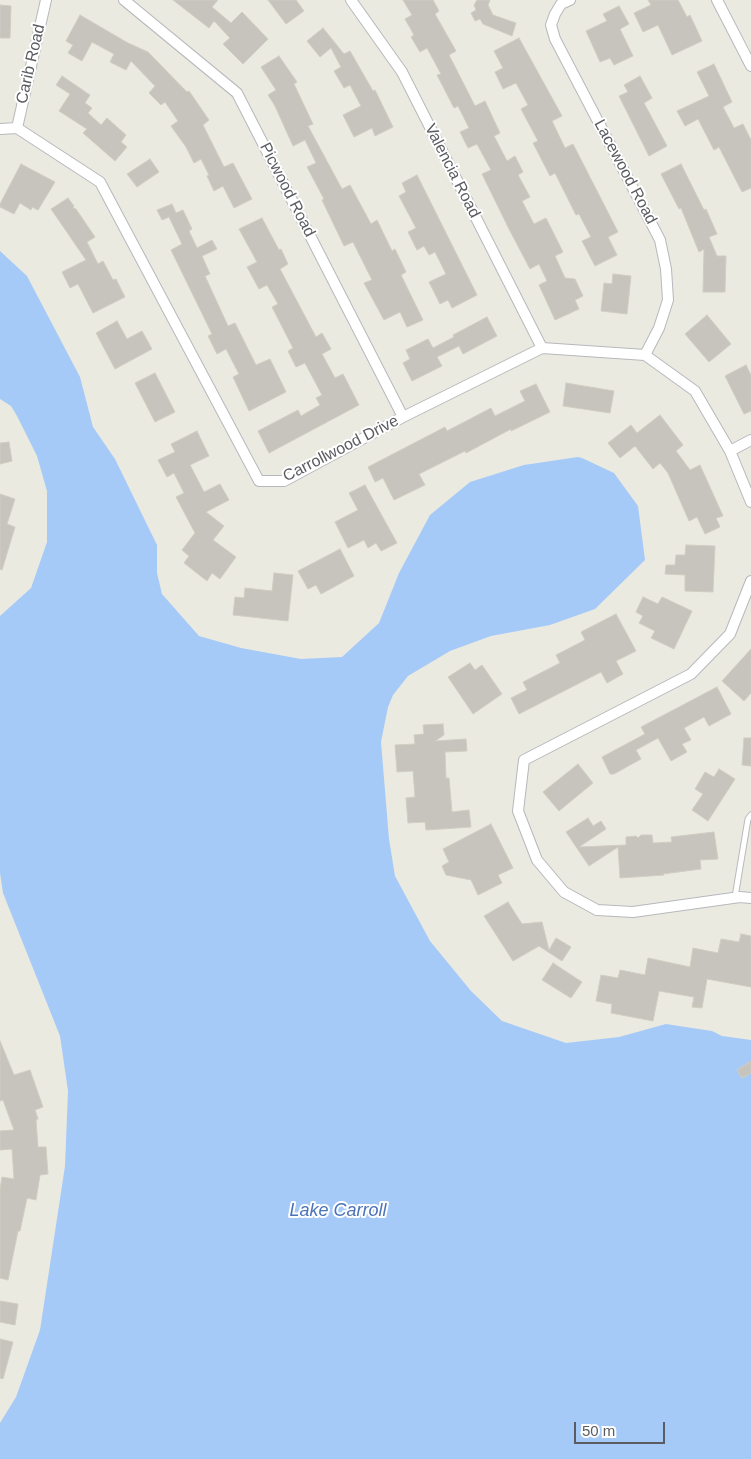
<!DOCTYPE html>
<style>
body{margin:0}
#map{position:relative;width:751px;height:1459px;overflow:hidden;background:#ebeae1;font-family:Helvetica,sans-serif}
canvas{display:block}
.scale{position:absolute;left:574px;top:1422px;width:91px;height:22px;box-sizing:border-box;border:2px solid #5a5c61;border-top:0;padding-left:6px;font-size:15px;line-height:18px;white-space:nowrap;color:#5a5c61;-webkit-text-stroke:4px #fff;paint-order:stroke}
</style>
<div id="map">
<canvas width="751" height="1459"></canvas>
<div class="scale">50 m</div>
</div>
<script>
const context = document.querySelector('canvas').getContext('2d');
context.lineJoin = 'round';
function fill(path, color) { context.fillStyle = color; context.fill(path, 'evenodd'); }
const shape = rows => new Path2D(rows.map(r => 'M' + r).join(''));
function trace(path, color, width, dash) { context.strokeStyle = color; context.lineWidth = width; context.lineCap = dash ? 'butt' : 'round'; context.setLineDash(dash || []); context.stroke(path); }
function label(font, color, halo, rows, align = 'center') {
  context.font = font + ' Helvetica,sans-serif'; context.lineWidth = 4; context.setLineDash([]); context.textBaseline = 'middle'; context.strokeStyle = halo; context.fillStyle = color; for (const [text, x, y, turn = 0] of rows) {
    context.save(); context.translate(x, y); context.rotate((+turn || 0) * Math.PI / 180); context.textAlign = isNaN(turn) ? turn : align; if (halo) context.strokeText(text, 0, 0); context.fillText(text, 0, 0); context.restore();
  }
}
const water = shape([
 [0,251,27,276,80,377,93,427,115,459,157,545,157,573,162,594,199,636,241,648,301,659,342,657,379,623,399,573,430,515,470,482,524,465,578,457,582,458,614,473,638,506,645,560,595,609,550,625,491,636,450,651,408,676,393,695,388,707,381,742,389,839,395,876,430,941,471,991,502,1021,566,1043,619,1037,666,1024,712,1031,722,1036,751,1040,751,1459,0,1459,0,1423,16,1397,40,1330,65,1166,68,1091,60,1036,3,893,0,873,0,616,31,588,47,542,47,491,37,456,17,416,11,406,0,399]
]);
const building = shape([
 [173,0,218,0,212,7,231,23,242,12,268,39,243,64,223,44,230,38,214,21,209,28,173,0],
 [268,0,296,0,304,11,286,24,268,0],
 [403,0,433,0,439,11,435,14,456,51,449,55,475,106,485,101,500,133,494,136,507,161,515,156,523,172,518,175,530,197,522,201,534,224,546,218,563,252,555,256,565,278,575,279,583,296,575,300,579,309,555,320,539,285,547,281,539,264,530,269,509,229,482,174,491,170,477,144,468,148,460,132,469,128,458,106,454,108,437,75,441,74,427,48,420,52,411,37,414,35,405,19,412,15,403,0],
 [477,0,490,0,488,5,493,15,516,23,512,36,483,24,480,19,475,21,471,13,476,10,474,5,477,0],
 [648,0,678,0,687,17,690,15,702,41,672,55,658,25,643,32,634,13,651,5,648,0],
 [0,5,11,6,10,38,0,38,0,5],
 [619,6,629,24,620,29,633,56,614,65,610,58,600,62,586,31,607,21,603,14,619,6],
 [80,15,128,43,148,52,187,92,189,91,209,120,203,125,224,167,233,163,252,199,234,208,223,186,214,191,207,176,209,175,201,159,194,163,186,147,171,126,178,121,165,102,161,105,149,93,155,86,131,61,126,70,110,62,114,54,92,42,82,61,68,53,73,45,66,41,80,15],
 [323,28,344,54,350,51,373,91,375,90,393,127,375,136,372,128,354,137,343,115,361,106,350,85,344,88,334,71,341,67,331,48,320,57,307,41,323,28],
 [519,38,562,116,552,121,565,148,573,144,618,232,608,237,617,255,595,266,582,241,591,237,579,214,576,215,555,173,550,176,533,143,538,141,521,109,528,105,516,83,503,89,495,72,503,68,494,51,519,38],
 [279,56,297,82,294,84,313,124,308,126,342,189,350,185,371,224,377,220,392,251,395,249,406,272,401,275,423,320,407,327,400,312,384,320,364,283,372,280,353,242,344,246,322,200,324,199,307,167,316,163,305,140,293,146,275,106,268,95,276,90,261,67,279,56],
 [714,64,732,102,723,107,734,128,743,124,751,140,751,188,742,192,719,147,714,150,698,119,685,126,677,111,709,96,697,72,714,64],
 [62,76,90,95,85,103,92,108,88,113,101,125,107,118,126,135,121,142,127,147,115,161,83,133,87,129,59,111,70,94,56,85,62,76],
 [640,76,652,98,644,103,667,146,649,156,619,96,628,92,624,85,640,76],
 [150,159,159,172,137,187,127,174,150,159],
 [21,164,55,182,38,210,32,207,31,210,20,203,14,214,0,207,0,204,21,164],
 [681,164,704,210,706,209,717,234,709,237,717,256,726,256,725,292,703,292,704,249,699,252,681,208,679,209,661,174,681,164],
 [417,175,477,295,452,308,448,300,440,304,429,282,446,274,435,252,429,255,424,246,417,250,408,232,416,228,399,196,406,192,402,183,417,175],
 [68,198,74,206,73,208,76,209,95,237,87,242,98,264,103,261,113,280,116,279,125,297,93,313,78,284,70,288,62,272,86,260,51,209,68,198],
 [172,204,176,213,183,210,192,229,189,231,197,248,212,240,217,249,202,256,210,274,205,276,228,326,235,323,256,365,270,359,286,392,249,411,233,377,239,374,226,349,217,354,208,336,212,334,171,250,182,244,169,217,162,220,157,210,172,204],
 [262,218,279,250,281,249,288,264,280,269,316,337,322,333,331,349,322,354,335,378,343,374,359,405,269,453,258,431,298,410,301,416,320,405,316,398,322,395,305,363,296,367,288,351,293,348,272,307,278,304,267,285,259,289,247,267,257,262,239,229,262,218],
 [613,274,631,276,627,314,601,311,604,283,612,284,613,274],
 [707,315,731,344,709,362,685,334,707,315],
 [487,317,497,336,463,354,459,346,437,357,442,366,412,381,403,363,410,359,406,350,428,339,433,348,454,337,453,335,487,317],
 [117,321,127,339,142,331,152,349,115,369,96,333,117,321],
 [746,365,751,375,751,411,744,414,725,376,746,365],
 [155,373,175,412,155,422,135,383,155,373],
 [566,383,614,391,610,413,563,406,566,383],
 [536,384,550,412,511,431,511,429,466,453,465,451,419,474,425,485,394,500,383,478,375,482,368,467,445,427,447,431,491,408,495,416,525,401,520,391,536,384],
 [660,415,683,445,676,451,690,470,700,465,723,516,716,518,720,527,705,534,697,517,689,521,668,473,660,463,653,469,635,446,620,458,608,443,631,425,637,433,660,415],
 [197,431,209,456,190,465,204,492,220,484,229,500,206,512,224,526,213,540,236,557,220,579,212,573,207,581,184,563,189,556,182,550,195,533,176,497,184,493,174,473,167,477,158,460,175,452,171,444,197,431],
 [9,442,12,461,0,464,0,443,9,442],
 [365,485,397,543,381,551,376,543,368,548,364,540,348,548,335,522,358,510,349,493,365,485],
 [0,494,15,499,7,524,15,527,2,570,0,569,0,494],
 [686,545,715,546,713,592,685,591,685,575,665,574,666,565,675,565,676,555,685,555,686,545],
 [340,549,354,576,321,594,316,585,308,589,298,571,340,549],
 [274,573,293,575,288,621,233,615,235,597,244,598,245,588,272,591,274,573],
 [643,597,658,604,662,597,692,611,674,649,651,638,655,631,639,623,643,616,636,612,643,597],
 [616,614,636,651,616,661,623,674,607,683,601,672,519,714,511,698,527,690,523,682,560,663,556,655,585,640,581,632,616,614],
 [751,649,751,693,744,701,722,681,751,649],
 [470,663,475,670,482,665,502,694,473,714,448,677,470,663],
 [717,687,731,714,709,726,704,717,684,728,691,740,682,744,687,752,671,761,658,738,636,750,641,759,614,774,610,774,602,757,645,734,641,727,717,687],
 [443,724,444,735,435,741,466,739,467,751,445,752,446,778,449,778,452,812,469,810,471,827,426,830,425,822,408,823,406,798,415,797,413,771,397,772,395,745,415,744,414,735,424,734,423,725,443,724],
 [744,738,751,738,751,766,742,765,744,738],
 [578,764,593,783,559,811,543,792,578,764],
 [719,769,735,779,708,821,692,810,703,794,695,789,705,772,714,777,719,769],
 [588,818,593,826,601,821,606,829,579,847,626,845,626,837,636,836,638,838,641,835,652,835,653,843,672,842,671,837,714,832,718,859,700,860,701,869,663,874,664,875,620,878,618,847,589,866,566,832,588,818],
 [491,824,513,868,498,875,502,883,478,895,471,880,446,875,442,866,449,862,443,849,491,824],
 [508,902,522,924,542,922,549,950,556,938,571,947,562,961,539,946,513,961,484,916,508,902],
 [741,934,751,936,751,987,707,979,702,1008,692,1007,694,997,659,991,653,1021,611,1013,612,1004,596,1001,601,975,618,978,620,970,645,975,648,958,690,967,693,948,718,953,721,939,739,942,741,934],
 [553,963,582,982,571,998,542,980,553,963],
 [0,1041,14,1075,30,1070,43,1107,35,1110,38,1119,36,1120,38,1147,46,1147,48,1174,40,1175,36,1200,27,1198,20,1231,18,1231,8,1280,0,1278,0,1189,2,1177,14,1179,12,1149,0,1150,0,1131,14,1130,3,1100,0,1101,0,1041],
 [751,1061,751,1073,742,1078,737,1070,751,1061],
 [0,1301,18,1304,15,1325,0,1322,0,1301],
 [0,1339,13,1342,3,1379,0,1378,0,1339]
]);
const service = shape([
 [735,897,748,819,751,815]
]);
const minor = shape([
 [124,0,237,93,403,417],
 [351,0,402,72,542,348],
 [570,0,561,4,555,14,551,25,555,39,660,240,666,269,668,300,659,328,645,355],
 [717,0,751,66],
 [17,128,46,0],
 [0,129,17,128,100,182,259,481,284,481,403,417,542,348,645,355,695,391,730,451,751,502],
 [730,451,751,440],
 [751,581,730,634,691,674,524,760,518,811,537,860,564,892,597,910,633,912,740,897,751,898]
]);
const streetNames = [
 ["Carib Road",31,64,-77],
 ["Valencia Road",452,171,63],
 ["Lacewood Road",625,172,62],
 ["Picwood Road",287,190,63],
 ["Carrollwood Drive",341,449,-27]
];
const waterNames = [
 ["Lake Carroll",338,1211]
];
fill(water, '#a5caf8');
fill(building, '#c7c4be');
trace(building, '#d0cdc0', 1);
trace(service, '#b7b8bd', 7);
trace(minor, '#b7b8bd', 12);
trace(service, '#fff', 5);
trace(minor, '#fff', 10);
label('16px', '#5a5c61', '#fff', streetNames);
label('italic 18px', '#4a73b9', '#fff', waterNames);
</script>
